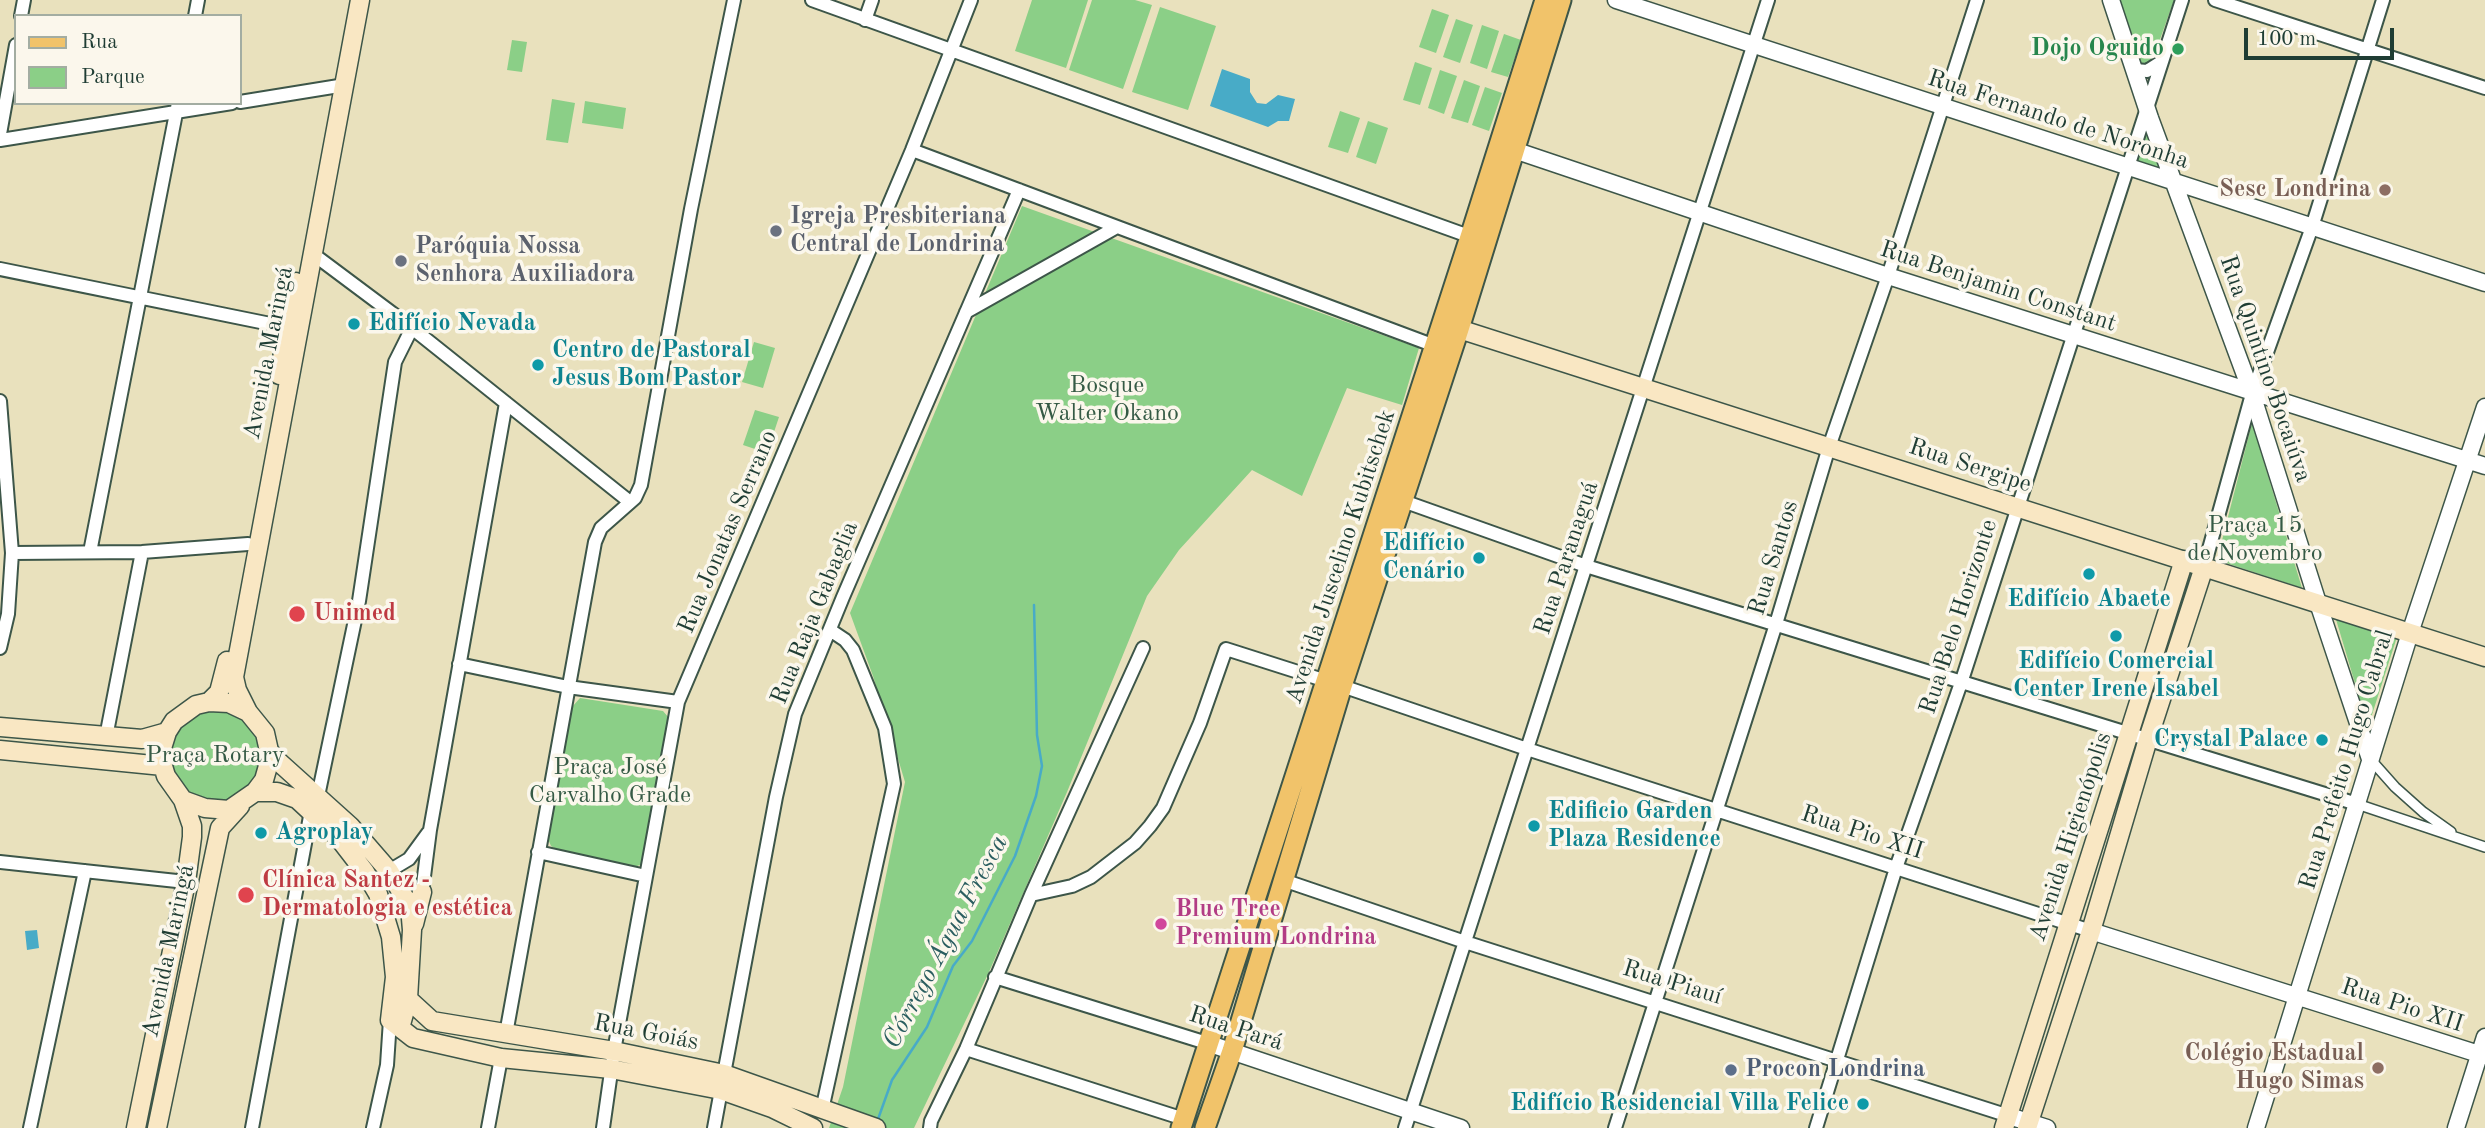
<!DOCTYPE html>
<meta charset="utf-8">
<style>
body{margin:0}
#map{position:relative;width:2485px;height:1128px;overflow:hidden;background:#e9e1bd;font-family:"Old Standard TT",serif}
canvas{display:block}
.legend{position:absolute;left:14px;top:14px;width:228px;height:91px;box-sizing:border-box;background:#fbf7ec;border:2px solid #a3ada2;margin:0;padding:9px 12px;list-style:none;font-size:21px;color:#1f3d34}
.legend li{display:flex;align-items:center;gap:14px;height:35px}
.legend b{width:35px;border:2px solid #a3ada2}
.scale{position:absolute;left:2244px;top:28px;width:150px;height:32px;box-sizing:border-box;border:4px solid #1f3d34;border-top:0;padding-left:9px;font-size:21px;line-height:24px;white-space:nowrap;color:#1f3d34;-webkit-text-stroke:5px #fbf7ec;paint-order:stroke}
</style>
<div id="map">
<canvas width="2485" height="1128"></canvas>
<ul class="legend">
<li><b style="height:9px;background:#f1c36a"></b>Rua</li>
<li><b style="height:19px;background:#8bcf87"></b>Parque</li>
</ul>
<div class="scale">100 m</div>
</div>
<script>
const context = document.querySelector('canvas').getContext('2d');
context.lineJoin = 'round';
function fill(path, color) { context.fillStyle = color; context.fill(path, 'evenodd'); }
const shape = rows => new Path2D(rows.map(r => 'M' + r).join(''));
function trace(path, color, width, dash) { context.strokeStyle = color; context.lineWidth = width; context.lineCap = dash ? 'butt' : 'round'; context.setLineDash(dash || []); context.stroke(path); }
function label(font, color, halo, rows, align = 'center') {
  context.font = font + ' "Old Standard TT",serif'; context.lineWidth = 7; context.setLineDash([]); context.textBaseline = 'middle'; context.strokeStyle = halo; context.fillStyle = color; for (const [text, x, y, turn = 0] of rows) {
    context.save(); context.translate(x, y); context.rotate((+turn || 0) * Math.PI / 180); context.textAlign = isNaN(turn) ? turn : align; if (halo) context.strokeText(text, 0, 0); context.fillText(text, 0, 0); context.restore();
  }
}
const green = shape([
 [1032,0,1088,0,1066,68,1015,51],
 [1092,0,1135,0,1152,5,1123,89,1069,70],
 [2119,0,2174,0,2152,62,2142,65],
 [1160,7,1216,26,1188,110,1132,92],
 [1432,9,1449,15,1436,53,1419,47],
 [1456,19,1473,25,1460,63,1443,57],
 [1482,25,1499,31,1487,69,1470,63],
 [1504,34,1521,40,1508,77,1491,72],
 [512,40,527,42,522,72,507,70],
 [1415,62,1432,68,1420,105,1403,100],
 [1440,70,1457,76,1444,114,1428,108],
 [1464,80,1480,86,1468,123,1451,118],
 [1485,87,1502,93,1489,131,1472,125],
 [552,99,575,103,568,143,546,140],
 [585,101,626,108,623,129,582,123],
 [1340,111,1360,118,1348,153,1328,147],
 [2148,120,2165,177,2134,164],
 [1368,121,1388,128,1376,164,1356,157],
 [1022,206,1419,348,1402,405,1347,388,1302,496,1252,470,1179,550,1147,596,1067,792,989,972,914,1128,829,1128,843,1087,905,782,873,676,850,613],
 [754,342,775,348,763,388,742,382],
 [755,410,779,417,767,453,743,445],
 [2252,423,2302,588,2217,560],
 [2335,616,2397,637,2368,727],
 [580,698,663,711,669,718,642,864,635,867,559,851,551,846,548,839,572,707],
 [226,708,254,726,265,756,254,787,226,804,193,801,171,778,166,747,171,732,195,710]
]);
const water = shape([
 [1222,69,1250,79,1250,92,1257,103,1266,104,1278,95,1295,99,1289,121,1278,121,1268,127,1210,106],
 [37,930,39,948,27,950,25,931]
]);
const stream = shape([
 [877,1122,892,1080,927,1027,953,966,972,941,1015,856,1036,796,1042,766,1037,735,1034,605]
]);
const pedestrian = shape([
 [2371,760,2395,787,2423,812,2451,832],
 [2357,804,2485,847]
]);
const minor = shape([
 [812,0,1477,239],
 [2215,0,2485,88],
 [21,16,24,0],
 [195,16,198,0],
 [865,20,872,0],
 [2135,70,2147,71,2161,62],
 [240,102,345,85],
 [0,134,16,45],
 [0,140,232,103],
 [912,150,1435,346],
 [313,254,412,328,630,502],
 [0,269,295,329],
 [966,312,1115,228],
 [0,401,12,553,8,614,0,648],
 [1403,501,1586,566,2357,804],
 [90,552,178,103],
 [12,553,142,552,248,544],
 [2204,567,2252,394,2312,227,2383,0],
 [459,664,568,687,678,702],
 [106,737,142,552],
 [318,796,359,601,395,362,412,328],
 [538,852,646,876],
 [0,862,186,882],
 [389,871,409,859,428,833],
 [1283,880,1465,942,2009,1116],
 [1031,895,1072,886,1091,877,1135,843,1150,826,1163,808,1200,723,1226,649,1342,686,1527,749,2091,931],
 [419,898,422,892,430,830,506,403],
 [995,977,1210,1044],
 [506,1034,595,542,601,528,635,498,641,485,691,209,734,0],
 [966,1049,1184,1119],
 [724,1074,776,797,795,714,843,597,1019,190],
 [822,1110,894,784,885,728,853,650,845,640,830,630],
 [30,1128,85,871],
 [252,1128,311,811],
 [373,1128,387,1065,390,1020],
 [488,1128,501,1058],
 [603,1128,614,1051,678,702,912,150,971,0],
 [714,1128,721,1090],
 [930,1128,931,1121,966,1049,1031,895,1143,648],
 [1405,1128,1768,0],
 [1615,1128,1776,624,1829,447,1888,276,1977,0],
 [1816,1128,1896,868,1962,680,2182,0]
]);
const tertiary = shape([
 [1616,0,2485,283],
 [2111,0,2150,118,2252,394,2318,603,2370,759],
 [1514,150,1888,276,2485,466],
 [2091,931,2485,1056],
 [1210,1044,1461,1128],
 [2009,1116,2047,1128],
 [2256,1128,2410,633,2485,407],
 [2456,1128,2485,1037]
]);
const secondary = shape([
 [1459,329,2485,657],
 [279,375,296,282],
 [209,702,219,692,227,661],
 [248,712,237,690,234,677,360,0],
 [0,727,142,739,167,732],
 [0,750,163,766],
 [269,751,280,763,350,826,389,871,410,907,412,930,408,999,400,1028],
 [255,792,277,792,297,799,338,837,365,872,378,894,391,937,395,977,390,1020,413,1038,501,1058,611,1069,721,1090,772,1108,813,1128],
 [414,924,422,892],
 [408,999,432,1021,614,1051,724,1074,876,1128],
 [136,1128,186,882,192,837,192,826,183,800,166,776,163,766,162,748,167,732,174,721,196,705,209,702,229,703,248,712,265,733,269,751,268,766,264,780,255,792,229,810,205,808,183,800],
 [157,1128,220,828,240,806],
 [2004,1128,2184,560],
 [2027,1128,2091,931,2148,739,2204,567]
]);
const primary = shape([
 [1181,1128,1470,237,1545,0],
 [1205,1128,1232,1051,1342,686,1459,329,1561,0]
]);
const markers = [
 [2178,49,7,"#2e9e5b"],
 [2385,190,7,"#8d6e63"],
 [776,231,7,"#6b7280"],
 [401,261,7,"#6b7280"],
 [354,324,7,"#0f9aa8"],
 [538,365,7,"#0f9aa8"],
 [1479,558,7,"#0f9aa8"],
 [2089,574,7,"#0f9aa8"],
 [297,614,9,"#e0444e"],
 [2116,636,7,"#0f9aa8"],
 [2322,740,7,"#0f9aa8"],
 [1534,826,7,"#0f9aa8"],
 [261,833,7,"#0f9aa8"],
 [246,895,9,"#e0444e"],
 [1161,924,7,"#d1479c"],
 [2378,1068,7,"#8d6e63"],
 [1731,1070,7,"#5c6f8a"],
 [1863,1104,7,"#0f9aa8"]
];
const leisureNames = [
 ["Dojo Oguido",2164,49]
];
const streetNames = [
 ["Rua Fernando de Noronha",2058,120,18],
 ["Rua Benjamin Constant",1998,287,18],
 ["Avenida Maringá",269,353,-79],
 ["Rua Quintino Bocaiúva",2265,369,71],
 ["Rua Sergipe",1970,466,18],
 ["Rua Jonatas Serrano",728,532,-67],
 ["Avenida Juscelino Kubitschek",1341,557,-72],
 ["Rua Paranaguá",1567,558,-72],
 ["Rua Santos",1774,558,-73],
 ["Rua Raja Gabaglia",815,613,-68],
 ["Rua Belo Horizonte",1959,617,-72],
 ["Rua Prefeito Hugo Cabral",2347,760,-73],
 ["Rua Pio XII",1862,833,18],
 ["Avenida Higienópolis",2071,837,-72],
 ["Avenida Maringá",169,951,-78],
 ["Rua Piauí",1672,983,17],
 ["Rua Pio XII",2402,1006,18],
 ["Rua Pará",1236,1029,18],
 ["Rua Goiás",646,1033,11]
];
const educationNames = [
 ["Sesc Londrina",2371,190],
 ["Colégio Estadual",2364,1054],
 ["Hugo Simas",2364,1082]
];
const worshipNames = [
 ["Igreja Presbiteriana",790,217],
 ["Central de Londrina",790,245],
 ["Paróquia Nossa",415,247],
 ["Senhora Auxiliadora",415,275]
];
const cultureNames = [
 ["Edifício Nevada",368,324],
 ["Centro de Pastoral",552,351],
 ["Jesus Bom Pastor",552,379],
 ["Edifício",1465,544,"right"],
 ["Cenário",1465,572,"right"],
 ["Edifício Abaete",2089,600,"center"],
 ["Edifício Comercial",2116,662,"center"],
 ["Center Irene Isabel",2116,690,"center"],
 ["Crystal Palace",2308,740,"right"],
 ["Edificio Garden",1548,812],
 ["Plaza Residence",1548,840],
 ["Agroplay",275,833],
 ["Edifício Residencial Villa Felice",1849,1104,"right"]
];
const parkNames = [
 ["Bosque",1107,386],
 ["Walter Okano",1107,414],
 ["Praça 15",2255,526],
 ["de Novembro",2255,554],
 ["Praça Rotary",215,756],
 ["Praça José",610,768],
 ["Carvalho Grade",610,796]
];
const healthNames = [
 ["Unimed",313,614],
 ["Clínica Santez -",262,881],
 ["Dermatologia e estética",262,909]
];
const hotelNames = [
 ["Blue Tree",1175,910],
 ["Premium Londrina",1175,938]
];
const serviceNames = [
 ["Procon Londrina",1745,1070]
];
const waterNames = [
 ["Córrego Água Fresca",946,942,-62]
];
fill(green, '#8bcf87');
fill(water, '#48abc7');
trace(stream, '#48abc7', 2.5);
trace(pedestrian, '#3d5649', 12);
trace(minor, '#3d5649', 16);
trace(tertiary, '#3d5649', 19);
trace(secondary, '#3d5649', 21);
trace(primary, '#3d5649', 23);
trace(pedestrian, '#fff', 9);
trace(minor, '#fff', 12);
trace(tertiary, '#fff', 16);
trace(secondary, '#f9e7c3', 18);
trace(primary, '#f1c36a', 19);
for (const [x, y, r, color] of markers) { const dot = new Path2D(); dot.arc(x, y, r, 0, 2 * Math.PI); context.fillStyle = color; context.fill(dot); trace(dot, '#fbf7ec', 2.5); }
label('bold 24px', '#27864d', '#fbf7ec', leisureNames, 'right');
label('24px', '#1f3d34', '#fbf7ec', streetNames);
label('bold 24px', '#785e54', '#fbf7ec', educationNames, 'right');
label('bold 24px', '#5b616d', '#fbf7ec', worshipNames, 'left');
label('bold 24px', '#0d838f', '#fbf7ec', cultureNames, 'left');
label('24px', '#355a45', '#fbf7ec', parkNames);
label('bold 24px', '#be3a42', '#fbf7ec', healthNames, 'left');
label('bold 24px', '#b23c85', '#fbf7ec', hotelNames, 'left');
label('bold 24px', '#4e5e75', '#fbf7ec', serviceNames, 'left');
label('italic 26px', '#2b5e60', '#fbf7ec', waterNames);
</script>
